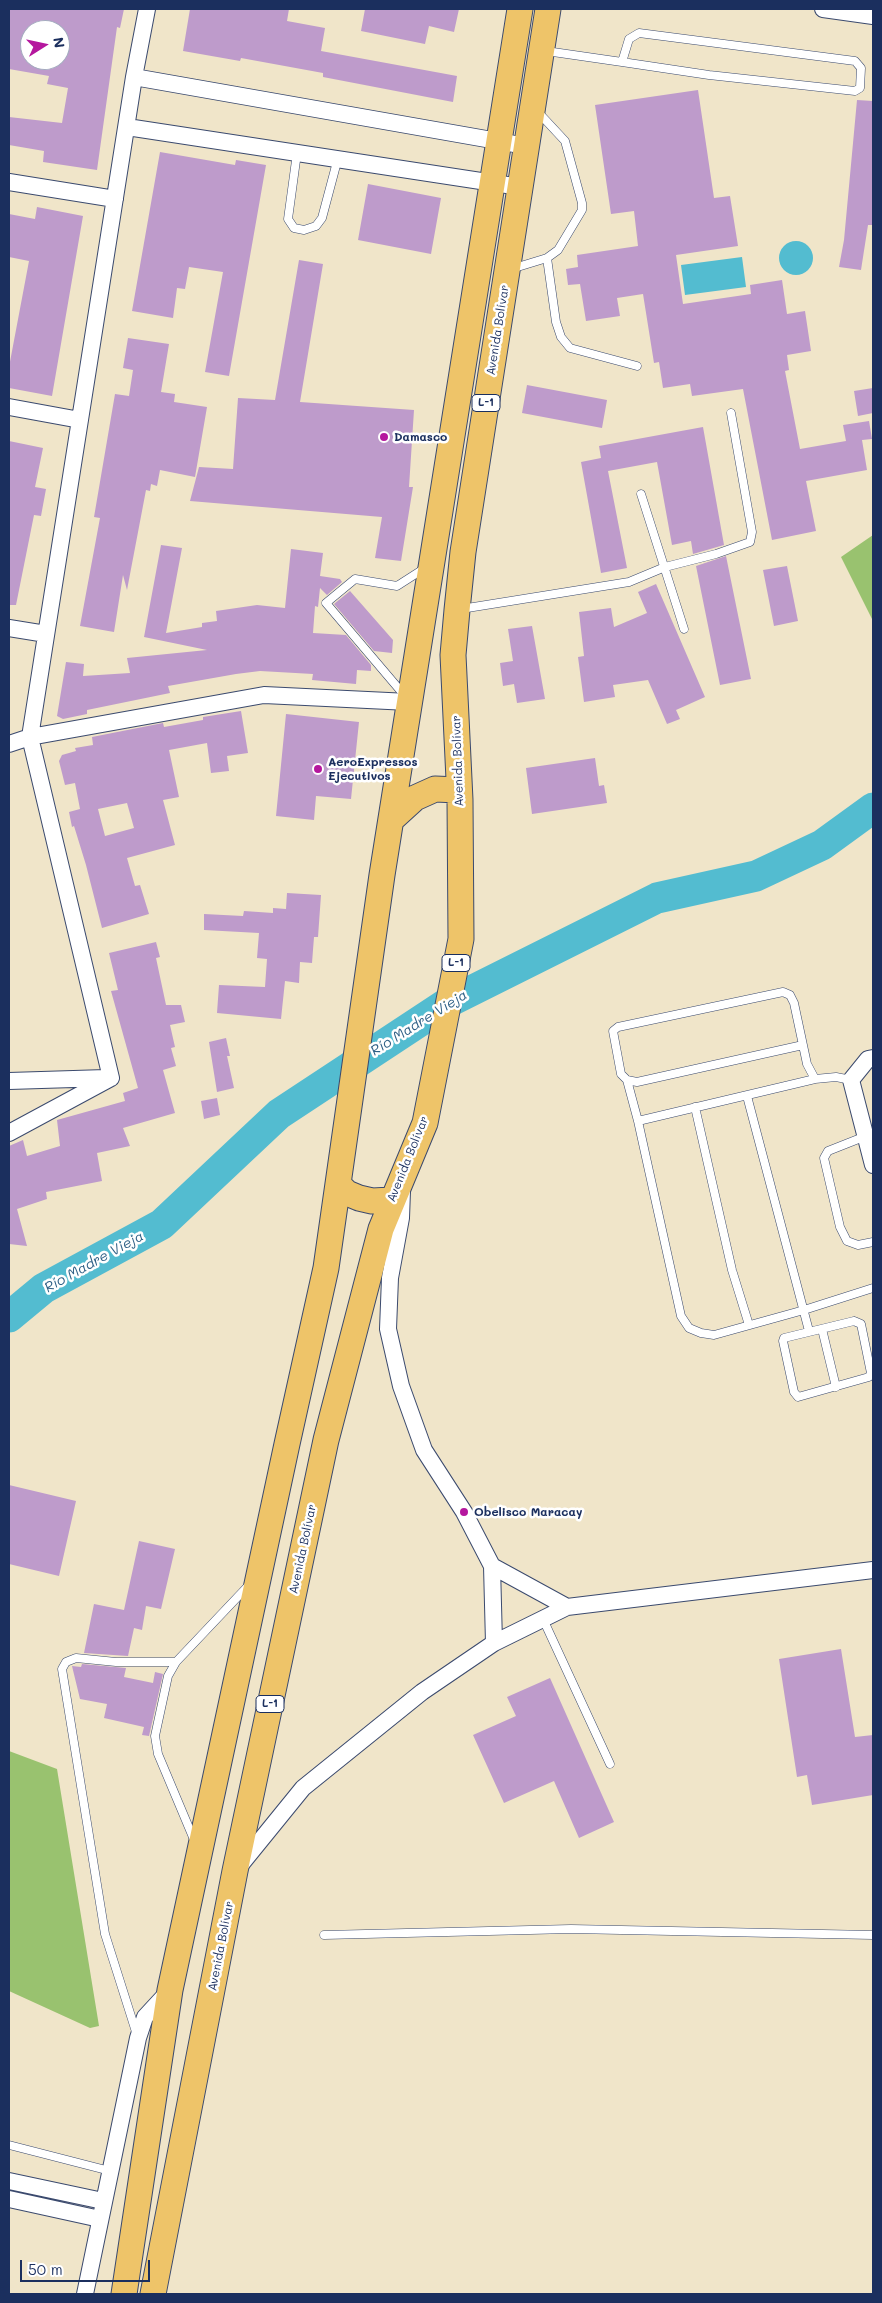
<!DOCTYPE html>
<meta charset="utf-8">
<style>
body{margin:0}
#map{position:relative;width:882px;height:2303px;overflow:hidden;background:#f0e5c9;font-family:Mali,sans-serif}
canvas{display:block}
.frame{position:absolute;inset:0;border:10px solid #1b2f5e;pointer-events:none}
.north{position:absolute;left:20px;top:20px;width:50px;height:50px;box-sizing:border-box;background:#fff;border:1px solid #a4acbf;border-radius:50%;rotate:80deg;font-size:14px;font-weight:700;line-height:20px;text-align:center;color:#1b2f5e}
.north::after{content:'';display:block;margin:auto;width:18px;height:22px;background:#b5179e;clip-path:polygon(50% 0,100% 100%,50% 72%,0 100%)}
.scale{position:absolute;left:20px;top:2260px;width:130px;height:22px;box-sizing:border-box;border:2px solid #1b2f5e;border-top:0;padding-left:6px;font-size:15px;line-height:18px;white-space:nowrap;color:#1b2f5e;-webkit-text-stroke:4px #fff;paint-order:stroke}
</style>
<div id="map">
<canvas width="882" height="2303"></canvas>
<div class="frame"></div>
<div class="north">N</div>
<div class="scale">50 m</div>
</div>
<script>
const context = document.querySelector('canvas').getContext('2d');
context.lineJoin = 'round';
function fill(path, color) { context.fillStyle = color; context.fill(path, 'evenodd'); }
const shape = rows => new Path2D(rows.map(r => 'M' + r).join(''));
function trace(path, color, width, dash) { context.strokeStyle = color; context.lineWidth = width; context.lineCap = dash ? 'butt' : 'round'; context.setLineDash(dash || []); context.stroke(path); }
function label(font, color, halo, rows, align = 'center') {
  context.font = font + ' Mali,sans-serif'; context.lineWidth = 5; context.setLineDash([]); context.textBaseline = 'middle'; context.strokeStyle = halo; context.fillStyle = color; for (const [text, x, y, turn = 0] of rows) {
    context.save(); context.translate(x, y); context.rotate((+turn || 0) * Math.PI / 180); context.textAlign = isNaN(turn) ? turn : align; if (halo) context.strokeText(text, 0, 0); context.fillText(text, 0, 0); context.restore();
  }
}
const green = shape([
 [873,535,873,621,841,557],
 [9,1751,57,1769,99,2026,90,2028,9,1991]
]);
const water = shape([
 '779 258a17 17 0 1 1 34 0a17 17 0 1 1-34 0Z',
 [742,257,746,287,685,295,681,265]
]);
const river = shape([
 [9,1317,44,1288,162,1224,279,1114,449,1002,657,898,756,876,822,845,873,808]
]);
const building = shape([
 [9,9,124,9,120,28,117,27,97,170,43,162,44,151,9,145,9,117,62,123,68,88,47,84,49,76,9,69],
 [30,30,60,30,60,60,30,60],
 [190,9,289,9,287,21,325,28,321,51,457,76,453,102,323,77,323,73,241,58,240,61,183,51],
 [365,9,459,9,454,32,429,26,425,44,361,31],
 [698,90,714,198,730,196,738,246,676,255,683,304,751,294,750,285,782,280,787,314,805,311,811,351,787,355,789,370,785,371,800,449,846,441,843,425,869,421,872,439,862,440,867,470,806,481,816,531,772,540,743,389,692,396,690,384,663,388,659,362,654,363,643,294,617,298,620,316,586,321,580,284,568,285,566,269,578,267,577,255,638,246,634,211,611,214,595,105],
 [857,100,873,101,873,217,872,225,868,225,861,270,839,267,844,240],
 [160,152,235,165,236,160,266,165,229,376,205,372,223,272,189,267,185,289,177,288,173,318,132,311],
 [368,184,441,198,431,254,358,240],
 [37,207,83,216,52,396,9,388,9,367,29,261,9,257,9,214,35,219],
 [299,260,323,264,300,402,414,410,409,487,413,487,401,561,375,558,382,517,190,501,199,467,233,469,238,398,275,400],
 [128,338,169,344,161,392,175,394,174,402,207,407,195,477,160,470,157,486,151,484,150,491,146,490,127,590,123,575,114,632,80,626,100,518,94,517,115,394,129,396,133,370,123,368],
 [527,385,607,400,602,428,522,413],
 [873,388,873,413,858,416,854,391],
 [703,427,724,545,693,554,691,541,672,545,657,462,608,471,627,568,601,573,581,462,601,458,599,446],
 [9,441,43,448,35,487,46,489,41,516,34,515,16,605,9,605],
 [161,545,182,548,166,633,202,627,202,623,217,621,216,611,257,605,285,608,291,549,323,553,320,576,340,579,342,582,327,595,320,588,318,607,315,606,313,633,346,635,371,665,371,671,357,670,356,684,312,680,313,674,260,671,236,674,168,686,170,693,87,710,87,714,63,719,57,716,66,662,84,664,83,676,130,673,127,658,207,650,144,637],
 [726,556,751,679,720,685,696,566],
 [787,566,798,621,774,626,763,570],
 [656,584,705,697,676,710,680,719,667,724,648,680,613,685,615,697,584,702,578,657,584,656,579,612,611,608,614,627,647,613,638,592],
 [350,591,393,640,392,653,374,651,334,604],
 [532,626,545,699,517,703,514,684,503,686,500,663,513,661,508,629],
 [241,711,248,753,227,756,229,771,211,773,207,743,169,750,179,797,163,800,175,845,127,858,135,886,140,885,149,914,102,928,86,865,74,826,72,827,69,812,80,809,75,783,65,785,59,761,62,755,76,751,75,748,93,745,92,737,163,723,164,727,203,720,203,717],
 [127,803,134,828,105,836,98,809],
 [286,714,359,722,351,799,316,796,314,820,276,816],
 [595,758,599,786,604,785,607,803,532,814,526,768],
 [287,893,321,895,318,937,314,937,312,963,300,962,299,983,285,981,281,1019,217,1013,219,985,265,987,267,959,257,958,259,933,204,930,204,914,243,916,244,911,273,913,273,908,286,909],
 [156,942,160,957,156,958,166,1005,181,1005,185,1022,170,1025,175,1047,171,1048,176,1066,163,1070,175,1113,123,1128,130,1146,97,1153,102,1181,46,1192,47,1199,17,1209,27,1246,9,1244,9,1146,23,1140,27,1156,60,1146,57,1120,125,1101,123,1093,138,1088,111,991,118,990,109,953],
 [226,1038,230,1056,227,1056,234,1088,217,1092,209,1042],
 [217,1098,220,1115,204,1119,201,1101],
 [9,1485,76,1501,59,1576,9,1564],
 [139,1541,175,1549,161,1609,146,1606,142,1630,134,1628,128,1656,84,1653,94,1604,124,1610],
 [841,1649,855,1737,873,1735,873,1795,812,1805,807,1775,797,1777,779,1659],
 [82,1664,126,1668,124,1677,153,1683,155,1672,163,1674,149,1736,142,1735,144,1727,104,1718,107,1704,80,1699,72,1666,81,1667],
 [550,1678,614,1822,579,1838,554,1781,504,1803,473,1735,516,1716,507,1697]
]);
const service = shape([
 [546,51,622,62,709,75,855,91,860,88,861,68,855,61,639,33,629,39,622,62],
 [297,153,288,219,294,228,304,230,316,226,322,218,338,158],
 [547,258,556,322,561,337,570,348,637,366],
 [511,269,547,258,558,250,582,210,582,203,565,141,538,112],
 [641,494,684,629],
 [461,609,629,582,665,567,716,554,750,542,752,532,731,413],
 [405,696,326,603,355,579,397,586,425,568],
 [803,1045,637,1082,627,1080,621,1074,613,1031,618,1027,783,992,790,995,794,1003,807,1064,815,1079],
 [627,1080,638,1121,681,1316,689,1328,701,1333,714,1335,804,1310,873,1288],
 [747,1096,809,1331],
 [695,1107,732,1270,749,1325],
 [638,1121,815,1079,836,1077,851,1080],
 [866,1136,828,1151,824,1158,840,1227,847,1241,858,1245,873,1242],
 [854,1321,861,1324,871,1373,869,1377,798,1397,794,1392,783,1341,784,1338,854,1321],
 [822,1329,836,1387],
 [543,1619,610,1764],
 [195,1842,158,1754,155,1736,168,1676,176,1662,248,1586],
 [324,1935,571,1929,873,1935],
 [137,2035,105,1934,62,1669,66,1662,76,1658,116,1662,176,1662],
 [9,2145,110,2171]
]);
const minor = shape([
 [823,9,873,16],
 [134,77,526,146],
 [127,127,520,187],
 [9,182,115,199],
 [9,407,80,420],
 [9,628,46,634],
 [9,744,30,737,264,695,409,702],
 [873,1058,868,1059,851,1080,873,1165],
 [111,1078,30,737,134,77,147,9],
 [9,1081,106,1078],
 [9,1133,111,1078],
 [402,1191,401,1218,390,1278,388,1329,401,1386,424,1450,464,1512,492,1566,567,1607],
 [492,1566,494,1643],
 [238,1868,303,1788,422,1692,494,1643,567,1607,873,1570],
 [9,2181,103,2201],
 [9,2199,100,2219],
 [85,2294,138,2038,145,2017,169,1991]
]);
const primary = shape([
 [392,819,415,798,435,789,458,790],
 [338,1184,347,1193,359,1198,372,1201,392,1200],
 [124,2294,170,1990,287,1444,326,1268,382,875,520,9],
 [153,2294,235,1871,326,1440,381,1229,425,1123,461,939,460,800,453,655,457,610,463,552,548,9]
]);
const markers = [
 [384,437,5,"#b5179e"],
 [318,769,5,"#b5179e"],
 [464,1512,5,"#b5179e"]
];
const shields = [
 [486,403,28],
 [456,963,28],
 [270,1704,28]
];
const shieldNames = [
 ["L-1",486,403],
 ["L-1",456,963],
 ["L-1",270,1704]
];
const streetNames = [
 ["Avenida Bolívar",498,330,-81],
 ["Avenida Bolívar",458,761,-92],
 ["Avenida Bolívar",408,1159,-68],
 ["Avenida Bolívar",303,1549,-78],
 ["Avenida Bolívar",221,1946,-79]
];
const poiNames = [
 ["Damasco",394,437],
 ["AeroExpressos",328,762],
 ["Ejecutivos",328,776],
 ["Obelisco Maracay",474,1512]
];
const waterNames = [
 ["Río Madre Vieja",419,1023,-32],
 ["Río Madre Vieja",94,1262,-29]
];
fill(green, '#99c26f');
fill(water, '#53bcd0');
trace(river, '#53bcd0', 31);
fill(building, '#be9bcb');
trace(service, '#3b4a6e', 9);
trace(minor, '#3b4a6e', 18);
trace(primary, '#3b4a6e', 27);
trace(service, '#fff', 8);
trace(minor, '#fff', 16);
trace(primary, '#eec469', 25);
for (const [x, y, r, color] of markers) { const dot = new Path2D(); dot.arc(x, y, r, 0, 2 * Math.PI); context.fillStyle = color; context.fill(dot); trace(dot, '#fff', 2); }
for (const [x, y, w] of shields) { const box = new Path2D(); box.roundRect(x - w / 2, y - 8.5, w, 17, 4); context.fillStyle = '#fff'; context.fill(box); trace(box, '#1b2f5e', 1); }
label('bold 11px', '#1b2f5e', null, shieldNames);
label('12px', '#1b2f5e', '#fff', streetNames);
label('bold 12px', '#1b2f5e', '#fff', poiNames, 'left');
label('italic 14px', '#2f6086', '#fff', waterNames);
</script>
